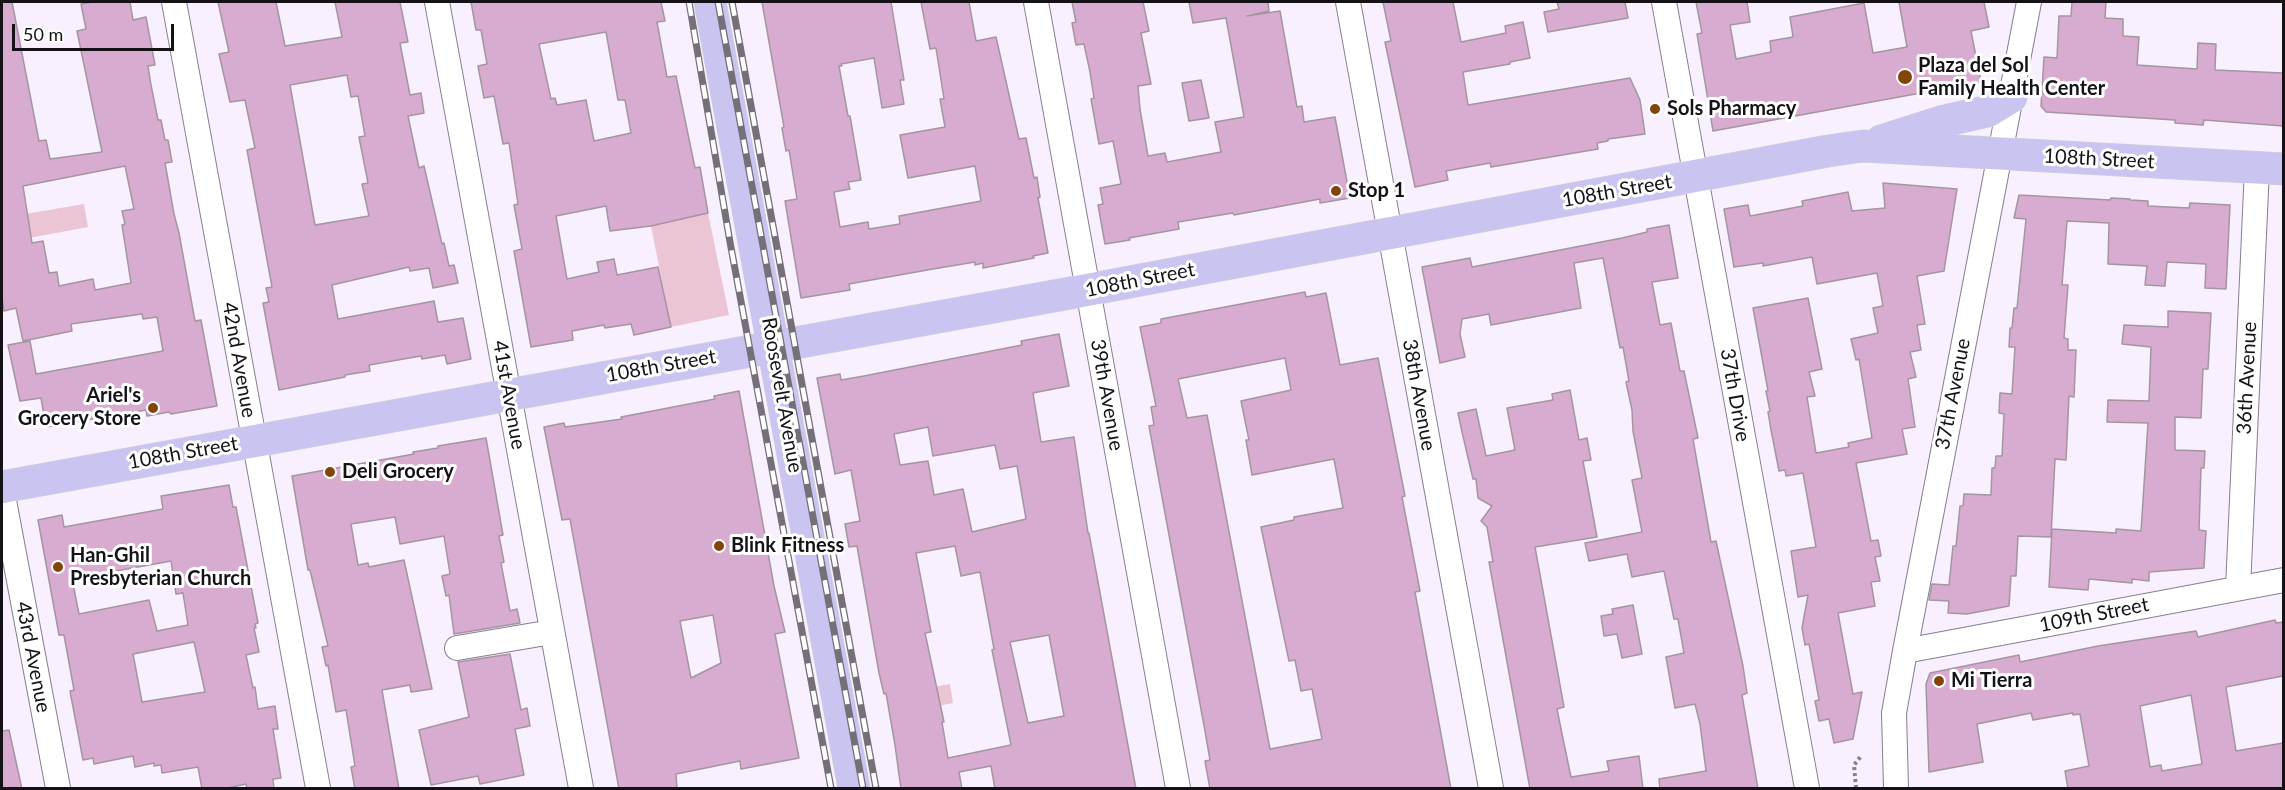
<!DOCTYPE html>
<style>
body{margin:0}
#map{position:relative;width:2285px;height:790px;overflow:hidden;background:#f8f0fe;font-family:Lato,sans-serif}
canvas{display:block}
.frame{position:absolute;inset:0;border:3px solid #141117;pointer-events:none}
.scale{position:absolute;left:12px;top:24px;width:162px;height:27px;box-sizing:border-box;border:3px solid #141117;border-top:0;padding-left:8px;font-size:18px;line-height:21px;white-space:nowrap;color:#141117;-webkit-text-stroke:4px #fff;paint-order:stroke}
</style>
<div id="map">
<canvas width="2285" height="790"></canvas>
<div class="frame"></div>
<div class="scale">50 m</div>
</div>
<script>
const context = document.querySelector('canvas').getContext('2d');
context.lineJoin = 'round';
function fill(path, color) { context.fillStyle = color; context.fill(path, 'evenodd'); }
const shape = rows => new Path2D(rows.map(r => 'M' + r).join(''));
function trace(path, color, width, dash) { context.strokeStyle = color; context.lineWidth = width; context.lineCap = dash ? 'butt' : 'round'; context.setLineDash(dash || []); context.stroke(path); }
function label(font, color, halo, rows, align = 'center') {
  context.font = font + ' Lato,sans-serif'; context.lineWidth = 6; context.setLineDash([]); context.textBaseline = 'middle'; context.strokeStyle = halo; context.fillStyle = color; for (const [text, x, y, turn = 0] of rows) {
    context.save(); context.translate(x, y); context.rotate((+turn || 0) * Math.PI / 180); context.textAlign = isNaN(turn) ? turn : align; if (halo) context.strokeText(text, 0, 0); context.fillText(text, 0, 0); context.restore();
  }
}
const green = shape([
 [84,204,88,227,2,243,2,218],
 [708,213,729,315,671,327,651,226],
 [950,684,953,703,890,715,886,696]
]);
const building = shape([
 [2,2,12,2,39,141,46,140,50,159,102,152,77,31,86,29,81,4,93,2,130,2,133,20,146,17,155,65,148,66,151,85,158,120,161,120,165,140,168,140,172,162,165,163,174,214,179,233,195,321,201,320,217,406,171,414,169,412,147,416,146,410,46,427,41,398,20,401,8,345,30,341,36,374,163,351,157,317,143,319,142,314,71,324,72,331,23,341,16,308,4,311,2,296,2,2],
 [125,166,134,209,122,211,125,224,122,225,131,283,95,290,93,279,59,286,57,272,49,273,43,241,32,243,23,186,125,166],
 [218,2,276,2,285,46,342,37,335,2,400,2,408,42,400,43,410,95,421,93,424,113,408,116,419,168,424,166,442,244,444,243,449,266,454,265,458,283,433,288,429,268,410,271,409,267,332,285,338,319,434,301,438,322,463,318,471,359,447,364,445,355,422,359,421,356,369,365,370,371,345,375,345,377,279,390,263,303,269,302,266,288,272,287,247,150,255,148,245,100,230,102,219,54,229,52,218,2],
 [347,75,351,97,358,96,365,136,359,137,368,183,362,184,369,216,315,225,290,85,347,75],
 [471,2,661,2,665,21,657,22,667,77,676,76,695,168,700,167,708,213,651,226,610,231,606,206,556,216,567,279,599,272,597,262,614,259,617,275,658,267,671,327,634,335,631,324,605,328,604,325,572,331,573,340,531,347,514,251,522,249,514,205,518,204,509,143,503,144,494,96,484,98,478,66,487,64,481,30,476,30,471,2],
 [606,32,618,100,625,100,631,133,594,141,586,100,557,105,555,98,551,99,539,44,606,32],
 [762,2,891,2,904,80,900,80,904,104,882,108,874,58,841,64,842,66,839,66,848,116,850,116,861,180,848,182,850,189,834,192,840,227,868,222,869,229,900,224,899,216,981,201,975,166,908,178,900,135,945,127,940,99,944,99,936,48,930,49,921,2,969,2,976,41,996,37,1019,139,1026,138,1034,178,1037,177,1040,197,1038,198,1048,253,1033,256,1034,258,983,268,983,263,975,265,975,262,933,269,849,284,850,290,801,298,785,201,797,199,789,150,786,151,782,128,784,127,762,2],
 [1072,2,1143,2,1149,31,1141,33,1151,84,1138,86,1140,109,1148,156,1165,153,1167,162,1221,152,1215,122,1244,117,1226,18,1193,23,1189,2,1268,2,1269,11,1247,16,1280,11,1297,107,1302,106,1304,122,1335,117,1350,198,1320,203,1320,199,1234,215,1233,213,1178,222,1179,229,1129,238,1130,240,1105,244,1098,205,1103,204,1100,188,1121,184,1113,141,1099,144,1091,99,1094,98,1090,72,1084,44,1076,45,1072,23,1076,22,1072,2],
 [1383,2,1453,2,1461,42,1506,33,1505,26,1523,22,1530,58,1510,62,1510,64,1463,72,1468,105,1630,78,1640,100,1645,134,1608,139,1608,141,1597,143,1598,149,1491,167,1490,163,1446,171,1448,180,1415,187,1385,42,1391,41,1383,2],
 [1557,2,1625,2,1628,18,1548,32,1544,12,1559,9,1557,2],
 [1696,2,1747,2,1750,22,1730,25,1736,59,1771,52,1770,41,1793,37,1790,17,1864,3,1873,53,1907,47,1899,2,1984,2,1989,27,1971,31,1981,82,1713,131,1697,34,1702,33,1696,2],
 [2072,2,2106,2,2105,18,2123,19,2123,36,2139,37,2137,65,2197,69,2198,43,2216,44,2215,70,2283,73,2283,126,2204,120,2203,125,2175,123,2175,120,2046,112,2041,106,2044,57,2057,58,2059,16,2071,16,2072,2],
 [1201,80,1209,118,1189,121,1182,83,1201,80],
 [1883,183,1957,189,1944,271,1917,276,1925,324,1917,325,1921,350,1910,352,1916,377,1908,379,1915,427,1902,429,1907,454,1856,463,1871,541,1878,540,1881,556,1875,557,1880,581,1871,582,1875,606,1838,613,1853,694,1862,692,1853,739,1834,743,1829,719,1819,721,1815,701,1819,700,1809,644,1805,645,1802,628,1808,595,1798,597,1791,551,1816,547,1803,473,1786,476,1785,470,1779,471,1771,430,1768,412,1770,411,1766,391,1768,391,1753,308,1808,298,1822,369,1809,372,1815,396,1807,397,1816,453,1849,447,1848,443,1872,438,1859,359,1856,360,1851,339,1878,333,1873,308,1883,306,1877,273,1817,284,1812,257,1763,266,1763,263,1734,267,1724,209,1748,205,1750,216,1803,206,1802,201,1848,192,1852,211,1885,208,1883,183],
 [2019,195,2110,200,2111,198,2130,199,2130,200,2148,201,2148,206,2189,208,2190,203,2230,205,2226,289,2205,288,2206,264,2167,262,2165,286,2145,285,2147,266,2108,264,2109,223,2067,221,2062,285,2068,285,2064,338,2068,339,2068,350,2076,350,2074,397,2069,396,2066,460,2055,459,2051,537,2018,536,2016,576,2011,576,2009,606,1967,614,1948,613,1949,601,1929,600,1932,584,1949,585,1953,546,1956,546,1960,506,1963,506,1964,494,1991,495,1992,468,1995,468,1996,456,2002,456,2004,414,1999,413,2000,393,2012,394,2015,347,2009,347,2010,328,2012,328,2014,308,2017,308,2026,219,2014,218,2019,195],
 [1669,225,1678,278,1652,282,1660,325,1671,323,1680,371,1684,371,1698,438,1693,439,1711,542,1716,541,1743,666,1747,693,1742,695,1758,789,1660,789,1659,779,1706,771,1700,724,1695,704,1675,708,1666,657,1684,653,1678,619,1674,619,1664,571,1632,577,1627,554,1589,561,1585,543,1642,532,1632,480,1642,478,1633,431,1632,410,1626,382,1629,381,1623,347,1620,348,1603,258,1574,263,1581,308,1491,325,1489,314,1462,319,1460,334,1465,357,1440,363,1422,267,1470,258,1472,267,1622,238,1647,232,1647,229,1669,225],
 [1305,292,1306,297,1326,293,1340,365,1378,358,1405,496,1402,497,1420,591,1415,592,1451,789,1210,789,1205,761,1210,760,1205,731,1149,426,1154,425,1151,407,1156,406,1140,327,1161,323,1161,319,1305,292],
 [1285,358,1291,390,1241,401,1249,440,1246,440,1252,475,1334,459,1343,508,1294,517,1294,520,1261,527,1289,661,1295,660,1301,691,1312,689,1322,739,1270,749,1207,415,1187,418,1178,379,1285,358],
 [2168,311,2211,313,2208,369,2203,369,2201,418,2175,417,2175,450,2205,451,2204,468,2201,468,2199,530,2206,531,2204,568,2149,572,2149,581,2132,579,2132,583,2089,579,2088,590,2049,587,2052,529,2116,533,2116,529,2141,531,2148,423,2107,422,2108,400,2149,401,2151,347,2122,344,2124,325,2168,327,2168,311],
 [1059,334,1069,386,1033,393,1041,442,1074,437,1088,533,1089,533,1136,789,995,789,991,766,959,772,962,789,901,789,895,745,886,693,884,694,879,673,857,546,849,547,845,524,860,521,851,470,835,474,817,378,840,374,841,380,864,376,1022,345,1021,341,1059,334],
 [928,427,933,456,995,445,1000,469,1017,466,1026,519,972,532,963,489,934,495,928,461,900,465,894,434,928,427],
 [955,546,961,576,980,572,994,649,992,650,1011,745,948,758,942,722,944,722,925,633,931,632,916,553,955,546],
 [1049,635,1064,716,1028,723,1010,642,1049,635],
 [1570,390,1579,440,1587,438,1591,460,1583,461,1597,537,1535,547,1564,707,1557,709,1562,734,1571,777,1609,771,1607,761,1639,756,1643,789,1530,789,1489,562,1493,562,1487,527,1481,521,1492,506,1478,498,1476,479,1473,479,1462,432,1458,413,1476,409,1486,456,1515,450,1507,408,1553,400,1552,394,1570,390],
 [739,391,774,586,785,632,775,634,799,758,741,769,740,761,676,774,677,789,619,789,570,519,562,520,544,427,564,423,565,427,622,419,621,417,715,399,714,396,739,391],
 [713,615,721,663,691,678,680,621,713,615],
 [486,438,503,535,499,536,504,562,501,563,510,611,517,609,520,623,454,634,449,595,446,596,442,576,450,574,444,536,400,544,395,517,351,524,358,565,368,563,369,567,404,560,432,689,411,692,410,685,382,690,399,789,355,789,351,767,355,766,346,710,336,712,328,665,326,666,322,647,328,646,310,570,308,570,292,476,414,454,413,452,438,448,438,446,486,438],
 [229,485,233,507,236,507,258,623,255,624,256,628,254,628,259,652,246,655,253,688,255,687,258,709,275,706,278,729,273,729,281,778,273,779,274,789,247,789,246,784,223,789,202,789,198,767,162,773,161,765,154,766,154,763,135,767,133,756,94,764,93,758,83,760,70,691,74,690,64,635,59,635,38,520,62,515,64,527,163,509,161,496,229,485],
 [171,561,176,594,183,593,188,625,157,631,149,600,79,614,72,579,171,561],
 [194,642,205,692,142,702,133,654,194,642],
 [1633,605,1642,654,1622,658,1617,634,1604,636,1601,616,1613,614,1612,609,1633,605],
 [2275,620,2276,623,2283,622,2283,676,2226,687,2236,751,2283,743,2283,789,2068,789,2065,771,2089,766,2080,714,2073,715,2073,713,2033,720,2031,713,1977,724,1983,762,1929,772,1926,684,1930,673,2019,655,2020,662,2098,646,2196,631,2198,637,2275,620],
 [2191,695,2202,764,2162,771,2161,765,2150,767,2140,706,2191,695],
 [510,654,521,710,527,708,530,726,515,729,524,775,480,784,478,776,431,785,419,730,469,717,458,662,510,654],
 [9,730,22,789,2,789,2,731,9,730]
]);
const path = shape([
 [1856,788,1854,765,1862,755]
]);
const minor = shape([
 [174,2,318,788],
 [437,2,581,788],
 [1036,2,1178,788],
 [1348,2,1491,788],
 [1664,2,1807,788],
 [2,490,58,788],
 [2238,588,2257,168],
 [457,648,552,632],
 [1905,651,2284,580],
 [1896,788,1894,713,1905,651,2029,2]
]);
const major = shape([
 [710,2,854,788],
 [1881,141,1944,121,1988,111,2011,97],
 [2,487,1087,290,1828,151,1863,146,2284,169]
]);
const rail = shape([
 [689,2,730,242,831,788],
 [718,2,863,788],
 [732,2,876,788]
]);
const markers = [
 [1905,77,8,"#834507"],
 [1655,109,6,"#834507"],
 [1336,191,6,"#834507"],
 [153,408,6,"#834507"],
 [330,472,6,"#834507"],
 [719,546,6,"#834507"],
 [58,567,6,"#834507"],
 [1939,681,6,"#834507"]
];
const poiNames = [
 ["Plaza del Sol",1918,66],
 ["Family Health Center",1918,89],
 ["Sols Pharmacy",1667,109],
 ["Stop 1",1348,191],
 ["Ariel's",141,396,"right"],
 ["Grocery Store",141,419,"right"],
 ["Deli Grocery",342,472],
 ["Blink Fitness",731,546],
 ["Han-Ghil",70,556],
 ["Presbyterian Church",70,579],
 ["Mi Tierra",1951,681]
];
const streetNames = [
 ["108th Street",2099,159,3],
 ["108th Street",1617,191,-10],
 ["108th Street",1140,280,-11],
 ["42nd Avenue",239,360,80],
 ["108th Street",661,366,-10],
 ["36th Avenue",2247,378,-87],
 ["37th Avenue",1953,394,-79],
 ["41st Avenue",509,395,80],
 ["Roosevelt Avenue",782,395,80],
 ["39th Avenue",1107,395,80],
 ["38th Avenue",1419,395,80],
 ["37th Drive",1735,395,80],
 ["108th Street",183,453,-10],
 ["109th Street",2094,615,-11],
 ["43rd Avenue",33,657,79]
];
fill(green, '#ebc5d3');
fill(building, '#d8abd0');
trace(building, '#a495a1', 1.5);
trace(minor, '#867e8d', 26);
trace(major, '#d5d4d5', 33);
trace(path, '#837e88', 4, [3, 3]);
trace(minor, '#fff', 24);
trace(major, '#cac4f1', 32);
trace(rail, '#746f78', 7);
trace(rail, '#fff', 4.5, [14]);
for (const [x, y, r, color] of markers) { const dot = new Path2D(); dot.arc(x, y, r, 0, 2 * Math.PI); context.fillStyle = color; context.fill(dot); trace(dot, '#fff', 2); }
label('bold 20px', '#141117', '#fff', poiNames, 'left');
label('20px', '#141117', '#fff', streetNames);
</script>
